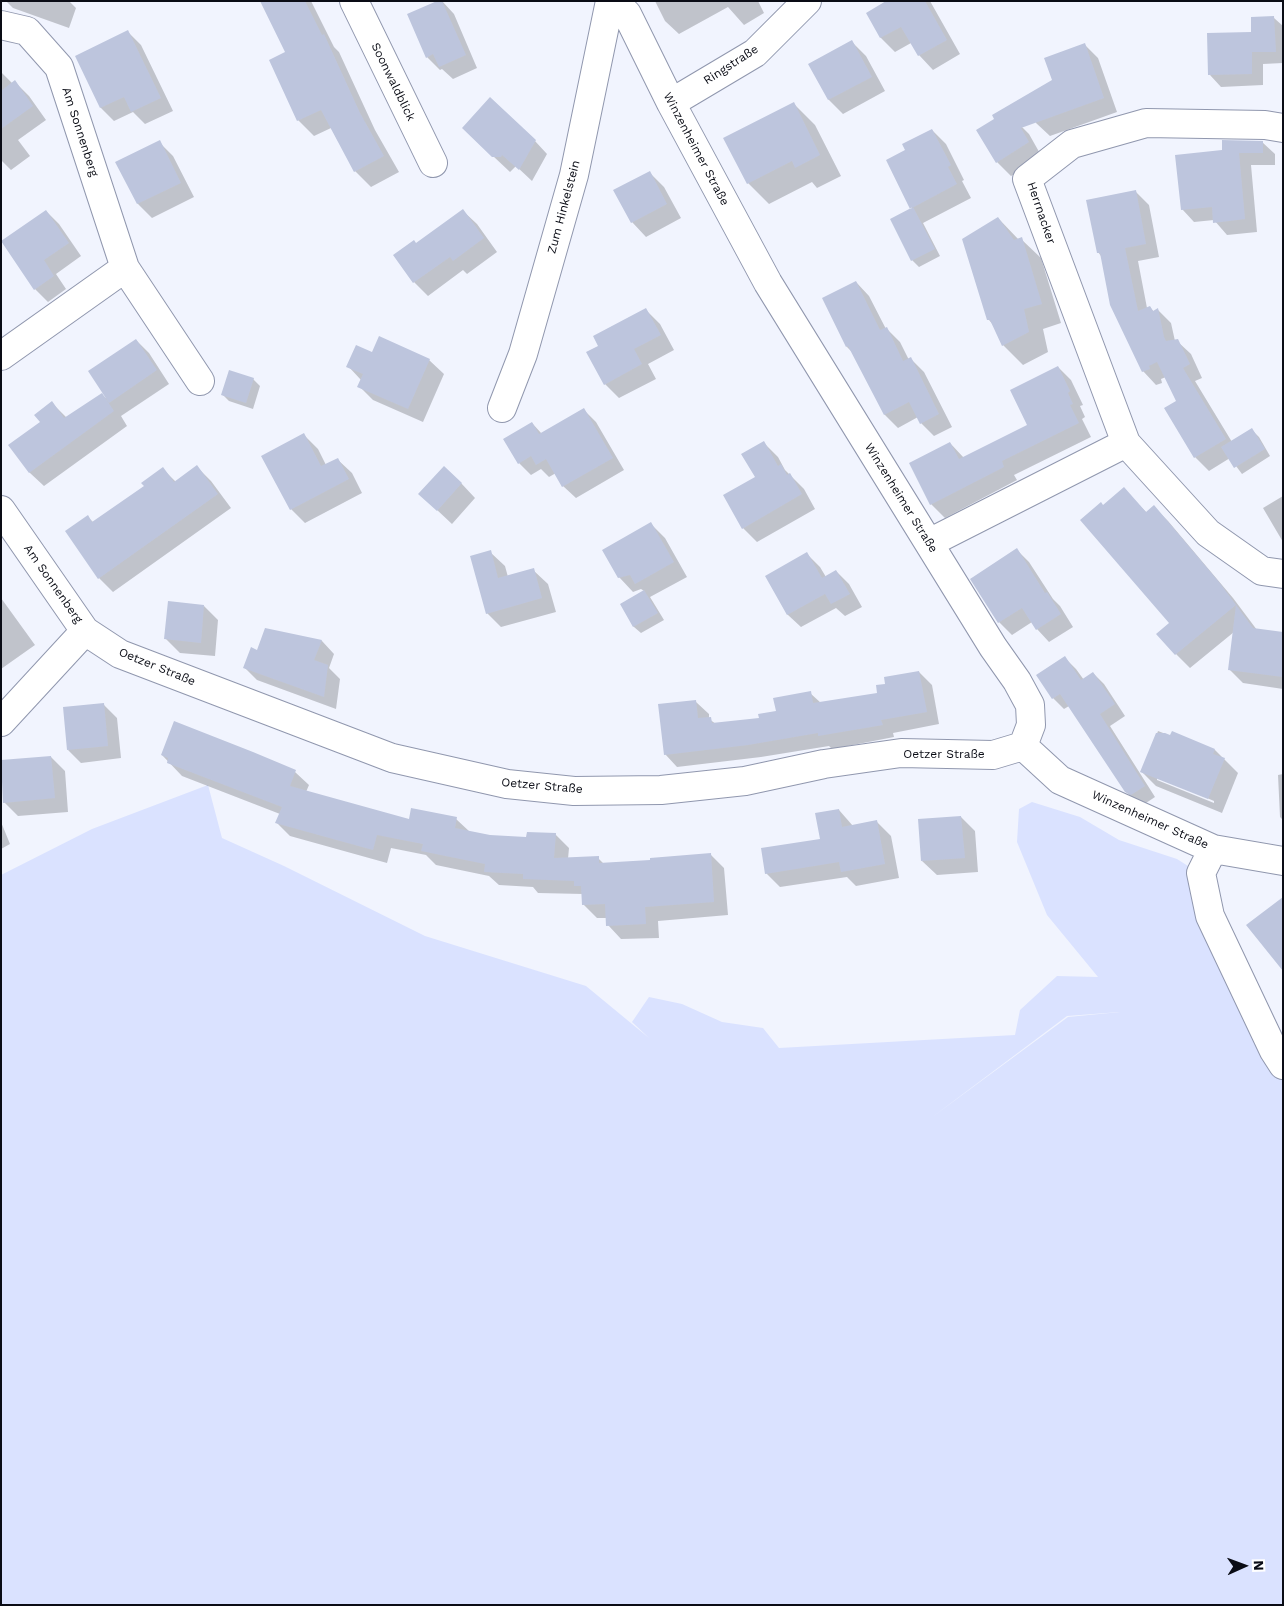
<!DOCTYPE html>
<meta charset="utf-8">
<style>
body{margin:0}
#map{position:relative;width:1284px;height:1606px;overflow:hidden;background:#f1f4fe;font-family:"Work Sans",sans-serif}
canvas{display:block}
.frame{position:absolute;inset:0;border:2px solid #0a0c15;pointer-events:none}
.north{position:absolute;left:1219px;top:1541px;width:50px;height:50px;-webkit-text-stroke:4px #fff;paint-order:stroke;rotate:88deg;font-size:14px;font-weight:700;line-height:20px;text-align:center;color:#0a0c15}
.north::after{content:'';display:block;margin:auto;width:18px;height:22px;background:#0a0c15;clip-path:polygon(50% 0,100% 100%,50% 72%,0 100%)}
</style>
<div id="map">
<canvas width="1284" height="1606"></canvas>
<div class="frame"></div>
<div class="north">N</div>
</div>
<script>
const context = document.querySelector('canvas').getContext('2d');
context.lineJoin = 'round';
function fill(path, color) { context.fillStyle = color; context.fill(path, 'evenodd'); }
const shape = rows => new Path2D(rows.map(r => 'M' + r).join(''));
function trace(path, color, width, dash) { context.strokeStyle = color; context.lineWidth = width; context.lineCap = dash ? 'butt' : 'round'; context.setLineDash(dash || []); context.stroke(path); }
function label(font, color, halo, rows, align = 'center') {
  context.font = font + ' "Work Sans",sans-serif'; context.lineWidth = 4; context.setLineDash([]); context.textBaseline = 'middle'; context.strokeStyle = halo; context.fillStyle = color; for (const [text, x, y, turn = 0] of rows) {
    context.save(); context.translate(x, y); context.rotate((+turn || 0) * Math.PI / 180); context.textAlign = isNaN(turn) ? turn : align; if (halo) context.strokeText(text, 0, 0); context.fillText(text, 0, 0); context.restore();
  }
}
const green = shape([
 [208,785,222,838,284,866,425,936,586,986,649,1038,632,1022,649,997,682,1004,722,1022,763,1028,779,1048,1015,1035,1020,1010,1057,976,1098,977,1047,915,1017,842,1019,809,1032,802,1080,817,1119,840,1177,859,1188,866,1194,882,1283,1073,1283,1605,1,1605,1,875,92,829],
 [1120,1012,1068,1017,931,1118,1067,1016]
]);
const shadow = shape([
 [6,1,69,1,76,8,69,28,13,8],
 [261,1,311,1,334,47,339,52,375,130,399,172,371,187,355,171,331,128,314,136,298,120,287,53],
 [442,1,454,14,477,68,453,79,442,69,440,70,427,57],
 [655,1,758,1,764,13,744,25,728,7,679,34,665,21],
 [889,1,930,1,960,54,933,70,919,55,911,43,895,52,881,38,868,13],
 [1274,18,1283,26,1283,63,1263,64,1263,85,1221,87,1210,75],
 [128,32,141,45,173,111,145,124,133,112,114,121,101,108,77,56],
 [852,42,866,56,885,91,843,114,829,100,810,65],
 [1085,45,1098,58,1117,112,1050,136,1036,123,1024,98,1053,81],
 [1,72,13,84,15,82,29,96,46,120,18,140,30,156,11,170,1,160],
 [793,103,815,125,841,176,817,188,812,182,769,204,748,183],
 [1015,120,1029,134,1042,157,1011,176,997,162],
 [932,130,946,144,964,180,962,181,971,198,923,223,940,256,919,267,912,260,912,209,907,151],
 [476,140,535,141,547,154,532,181,516,166,510,172],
 [159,142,173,156,194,197,152,218,138,204,117,163],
 [1262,142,1275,154,1275,165,1251,165,1257,232,1227,235,1214,220,1194,222,1182,209,1223,151],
 [650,173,664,187,681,218,646,237,632,222],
 [1135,191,1149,205,1159,257,1138,261,1147,308,1150,307,1154,312,1158,310,1171,323,1175,341,1177,341,1191,354,1202,378,1195,381,1232,442,1252,430,1259,437,1270,456,1242,474,1230,458,1209,471,1195,457,1166,409,1178,402,1166,377,1161,379,1162,383,1156,385,1143,371,1101,256,1098,252],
 [46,211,59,224,81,256,56,274,66,289,48,302,35,289],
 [463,211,477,224,497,252,467,274,463,270,428,296,414,282,394,255,416,244],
 [998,218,1019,240,1021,239,1041,258,1061,323,1043,329,1048,352,1023,365,1003,345,994,326,989,320],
 [856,282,869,296,886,329,887,329,900,342,909,360,911,359,924,372,952,427,934,436,921,423,918,417,898,428,885,415,853,353,847,347],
 [646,310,660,324,674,350,648,364,656,379,619,398,605,384,600,346],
 [136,340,149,353,169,384,121,416,127,426,44,486,30,473,10,445,41,422,52,403,67,418,102,395,106,398,107,397],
 [373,354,429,360,444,374,423,422,373,400,359,386,361,380,348,366],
 [1058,367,1071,380,1083,405,1080,406,1085,417,1082,419,1091,437,1014,475,1017,480,945,518,931,504,911,463,950,443,964,458,1029,426],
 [253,379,260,386,253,409,229,401,222,394],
 [584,410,596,422,624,470,576,498,563,486,556,473,549,477,541,469,531,475,519,463,532,423,542,434],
 [304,435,318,449,326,465,337,459,352,473,362,493,305,523,291,509],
 [764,443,778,457,785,470,804,489,815,509,757,542,743,528],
 [197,467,211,481,231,508,113,592,99,578,87,516,94,523,145,486,163,469,176,482],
 [461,483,475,498,452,524,420,494],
 [1124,489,1147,513,1154,507,1168,521,1233,598,1257,630,1283,633,1283,689,1243,683,1229,669,1234,632,1190,668,1176,654,1171,623,1103,507],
 [1283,496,1283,542,1263,508],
 [651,524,665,538,687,577,650,597,664,620,641,633,634,627,621,604,644,591,641,589,633,592,619,577],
 [1017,550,1029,562,1053,599,1060,606,1073,627,1049,642,1037,629,1032,622,1012,635,999,622,971,579],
 [490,552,505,566,508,577,533,570,548,584,556,612,501,627,487,613],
 [807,554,820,567,826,577,836,571,849,584,862,607,845,616,836,608,801,627,788,615,767,576],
 [1,598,35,645,1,669],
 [204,606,218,620,215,656,180,653,166,639],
 [266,629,322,641,334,654,329,668,340,679,336,709,257,680,244,667,258,651],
 [1065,658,1076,669,1084,680,1093,673,1104,684,1125,716,1110,726,1155,797,1143,805,1138,803,1126,792,1069,706,1064,709,1053,698],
 [919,672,932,685,939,724,893,733,894,737,832,749,829,746,761,757,677,767,665,754,696,702,709,714,709,719,716,724,760,719,777,713,810,693,821,703,878,694,886,685],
 [104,705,117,718,121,758,81,763,68,750],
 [1158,731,1171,736,1172,733,1215,750,1238,773,1222,813,1156,786,1142,772],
 [1157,777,1214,801,1214,803,1157,780],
 [162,755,295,772,309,785,306,792,410,820,456,819,470,832,490,836,527,838,555,834,569,848,568,859,598,858,604,864,652,861,711,855,724,868,728,915,658,921,659,938,621,939,608,925,607,918,597,918,583,904,583,894,538,893,533,887,499,885,489,876,436,865,426,855,391,848,387,863,290,836,277,823,280,814,182,776],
 [51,757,65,771,68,812,18,816,4,802],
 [1283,774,1283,820,1280,817,1278,775],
 [839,810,853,826,877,822,891,836,899,878,856,886,847,877,780,887,766,873,821,840],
 [961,817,975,831,978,872,937,875,922,861],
 [1,822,10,844,1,849]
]);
const building = shape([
 [260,1,305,1,322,35,324,34,360,113,384,156,354,172,321,110,297,121,269,60,285,52],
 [437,1,442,1,466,55,439,67,433,54,426,58,407,14],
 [886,1,925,1,947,40,918,56,901,27,880,38,866,13],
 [1274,16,1276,52,1252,52,1252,74,1208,75,1207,33,1251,32,1251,17],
 [128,30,161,98,131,112,124,97,100,108,75,56],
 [852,40,872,77,828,100,808,64],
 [1085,43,1104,98,1021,128,1029,142,996,163,976,130,994,119,992,115,1052,80,1044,58],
 [15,80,33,106,1,129,1,91],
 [490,97,536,140,519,170,502,155,501,157,492,157,462,128],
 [794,102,820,155,795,168,792,161,747,184,723,138],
 [932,129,951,165,948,167,957,184,910,209,886,160,905,150,902,144],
 [160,140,181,183,137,204,115,162],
 [1222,140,1263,141,1263,153,1239,153,1245,219,1213,223,1212,207,1181,210,1175,155,1222,150],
 [650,171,667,204,631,223,613,190],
 [1136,190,1146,244,1125,248,1138,311,1150,306,1153,311,1158,308,1164,337,1166,341,1178,339,1190,364,1183,368,1226,439,1194,458,1164,408,1176,401,1157,362,1149,366,1150,369,1142,372,1141,370,1110,305,1100,253,1097,253,1086,200],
 [913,207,935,249,911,261,890,219],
 [463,209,484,238,453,261,450,257,413,283,393,255,414,240,416,243],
 [46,210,69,243,44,260,54,276,34,290,1,241],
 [998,217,1014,240,1022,237,1042,304,1024,309,1029,332,1002,346,990,320,987,320,962,239],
 [856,281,880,330,887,327,903,361,911,357,939,414,920,424,909,402,884,415,848,346,846,347,822,298],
 [646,308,661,335,634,349,642,364,604,385,586,352,598,346,593,336],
 [379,336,430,359,408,409,357,387,363,374,346,367,356,345,372,352],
 [136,339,157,370,109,403,88,371],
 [1058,366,1070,391,1068,393,1073,404,1070,405,1079,423,1002,461,1004,467,930,505,909,463,950,442,959,459,1027,425,1010,390],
 [229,370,254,378,246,403,221,395],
 [102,393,114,411,29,473,8,445,40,422,34,415,52,401,64,418],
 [584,408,613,458,562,487,546,459,536,465,531,456,518,464,503,439,532,422,539,434],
 [1252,428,1265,449,1234,468,1221,447],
 [304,433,321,466,338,458,349,479,290,510,261,456],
 [764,441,778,466,781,464,787,475,790,473,802,494,742,529,723,495,755,477,741,454],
 [197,465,218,494,98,579,65,531,88,515,92,522,144,486,141,483,163,467,174,482],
 [444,466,462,483,437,511,418,494],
 [1124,487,1146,512,1154,505,1219,582,1236,605,1175,655,1156,634,1169,623,1080,520,1101,502,1103,505],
 [651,522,674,562,635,584,630,575,618,578,602,550],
 [1017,548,1045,593,1047,592,1061,614,1036,630,1022,608,998,623,970,579],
 [491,550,498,578,534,568,542,598,486,614,470,556],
 [807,552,822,578,836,570,850,594,831,604,825,594,787,615,765,576],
 [644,590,658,613,633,627,620,604],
 [168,601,204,605,201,643,164,639],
 [1236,605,1253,628,1283,632,1283,677,1228,670],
 [265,628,322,640,314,660,328,665,324,697,243,668,251,647,257,650],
 [1065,656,1081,680,1093,672,1115,704,1100,714,1145,786,1131,795,1125,792,1060,694,1052,699,1036,675],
 [919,671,927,712,881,720,883,725,818,736,818,733,748,745,664,755,658,704,696,700,698,718,711,717,712,723,759,718,758,714,776,711,773,698,811,691,813,703,877,693,876,685,885,684,884,677],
 [104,703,108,746,67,750,63,707],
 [174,721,253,752,296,770,290,786,409,819,411,808,457,817,455,828,490,835,526,837,527,832,556,833,554,858,599,856,599,863,650,860,650,858,711,853,714,902,645,907,646,924,606,926,605,904,582,905,581,886,574,886,574,881,523,879,523,874,484,872,485,864,421,851,423,844,377,835,373,850,275,823,282,807,167,763,168,758,161,755],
 [1172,731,1215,749,1213,754,1225,758,1208,799,1140,772,1156,733,1165,733,1170,735],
 [51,756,55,798,3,803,1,760],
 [839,809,842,827,877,820,885,864,841,872,839,862,765,874,761,848,820,839,815,813],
 [961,816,965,858,921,861,918,819],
 [1283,897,1283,971,1246,925]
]);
const minor = shape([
 [354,1,433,163],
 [614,1,627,14,671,103,768,283,993,647,1017,681,1030,705,1031,725,1023,746],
 [1,25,27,31,59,67,125,268,1,356],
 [671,103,755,53,807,1],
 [1283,128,1265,125,1146,123,1072,144,1027,179,1126,443,1208,533,1262,571,1283,574],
 [125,268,200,381],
 [502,408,523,354,574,175,610,1],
 [1,510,85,631,120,654,392,758,507,784,574,791,661,790,745,781,824,764,901,753,993,755,1023,746],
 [929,543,1126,443],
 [1,722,85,631],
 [1023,746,1060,780,1213,849,1283,861],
 [1213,849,1201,873,1210,916,1274,1051,1283,1065]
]);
const streetNames = [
 ["Ringstraße",731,65,-33],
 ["Soonwaldblick",393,82,64],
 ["Am Sonnenberg",80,132,72],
 ["Winzenheimer Straße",696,149,62],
 ["Zum Hinkelstein",564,207,-75],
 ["Herrnacker",1041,213,71],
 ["Winzenheimer Straße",901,498,58],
 ["Am Sonnenberg",53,584,55],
 ["Oetzer Straße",157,667,22],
 ["Oetzer Straße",944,754],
 ["Oetzer Straße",542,786,5],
 ["Winzenheimer Straße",1150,820,24]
];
fill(green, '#dae2ff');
fill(shadow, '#0003');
fill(building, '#bdc5dd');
trace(minor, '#9097ae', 30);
trace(minor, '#fff', 28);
label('12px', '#0a0c15', '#fff', streetNames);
</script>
